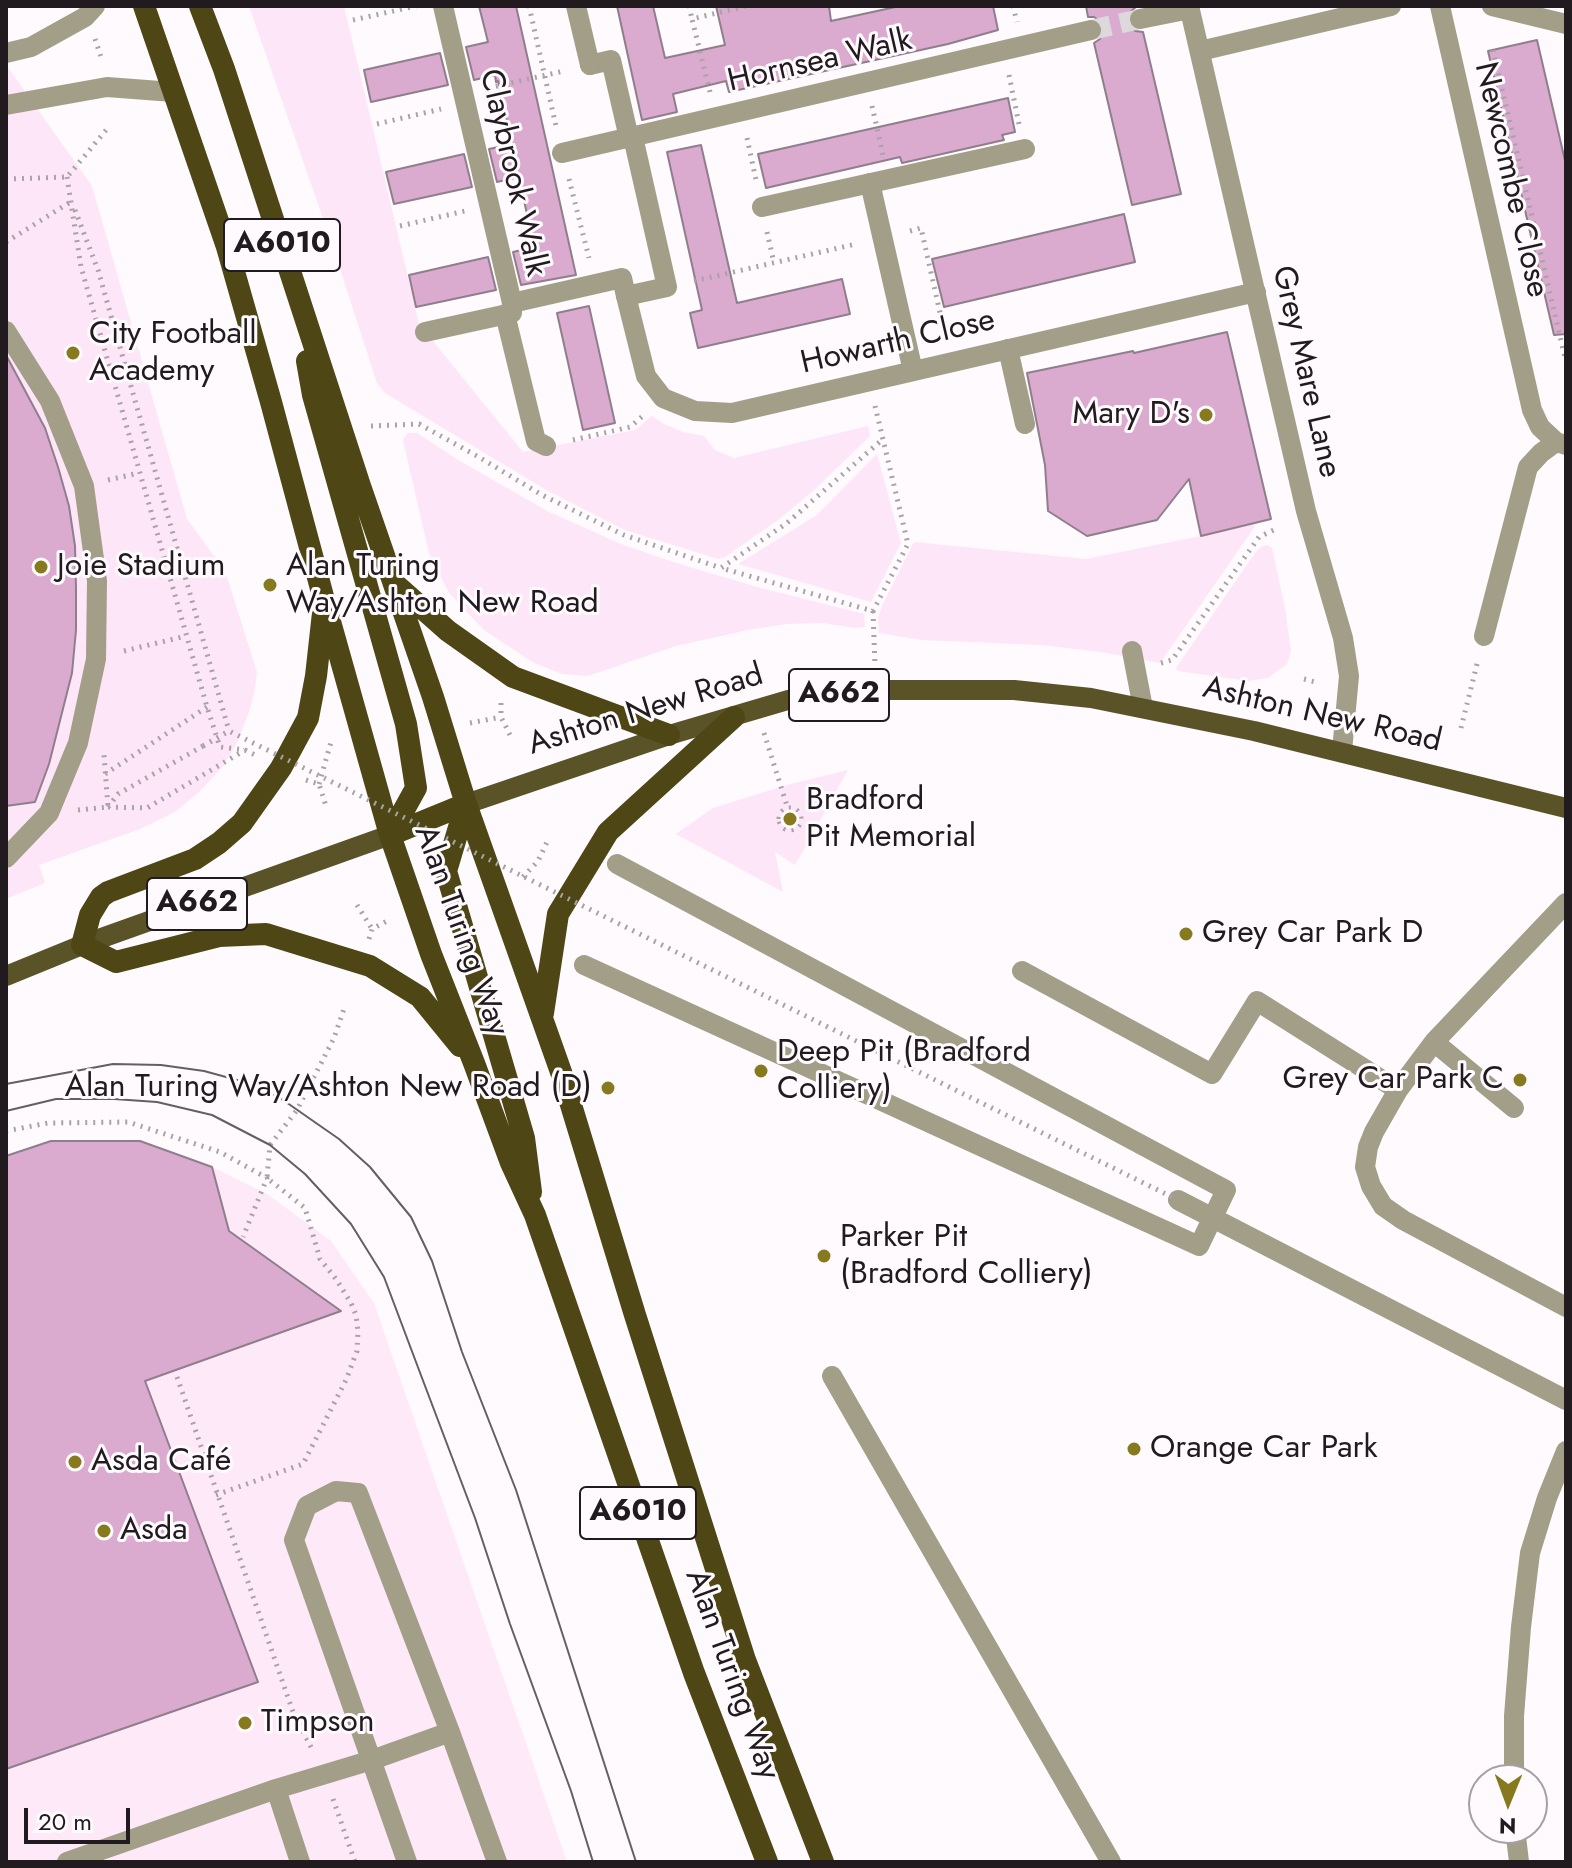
<!DOCTYPE html>
<meta charset="utf-8">
<style>
body{margin:0}
#map{position:relative;width:1572px;height:1868px;overflow:hidden;background:#fefafd;font-family:Jost,sans-serif}
canvas{display:block}
.frame{position:absolute;inset:0;border:8px solid #211a1f;pointer-events:none}
.north{position:absolute;left:1468px;top:1764px;width:80px;height:80px;box-sizing:border-box;background:#fefafd;border:2px solid #a6a0a4;border-radius:50%;rotate:181deg;font-size:22px;font-weight:700;line-height:32px;text-align:center;color:#211a1f}
.north::after{content:'';display:block;margin:auto;width:28px;height:36px;background:#87791d;clip-path:polygon(50% 0,100% 100%,50% 72%,0 100%)}
.scale{position:absolute;left:24px;top:1808px;width:106px;height:36px;box-sizing:border-box;border:4px solid #211a1f;border-top:0;padding-left:10px;font-size:24px;line-height:28px;white-space:nowrap;color:#211a1f;-webkit-text-stroke:6px #fefafd;paint-order:stroke}
</style>
<div id="map">
<canvas width="1572" height="1868"></canvas>
<div class="frame"></div>
<div class="north">N</div>
<div class="scale">20 m</div>
</div>
<script>
const context = document.querySelector('canvas').getContext('2d');
context.lineJoin = 'round';
function fill(path, color) { context.fillStyle = color; context.fill(path, 'evenodd'); }
const shape = rows => new Path2D(rows.map(r => 'M' + r).join(''));
function trace(path, color, width, dash) { context.strokeStyle = color; context.lineWidth = width; context.lineCap = dash ? 'butt' : 'round'; context.setLineDash(dash || []); context.stroke(path); }
function label(font, color, halo, rows, align = 'center') {
  context.font = font + ' Jost,sans-serif'; context.lineWidth = 6; context.setLineDash([]); context.textBaseline = 'middle'; context.strokeStyle = halo; context.fillStyle = color; for (const [text, x, y, turn = 0] of rows) {
    context.save(); context.translate(x, y); context.rotate((+turn || 0) * Math.PI / 180); context.textAlign = isNaN(turn) ? turn : align; if (halo) context.strokeText(text, 0, 0); context.fillText(text, 0, 0); context.restore();
  }
}
const built = shape([
 [51,1141,140,1141,212,1167,267,1194,331,1241,374,1303,567,1862,6,1862,6,1156]
]);
const green = shape([
 [249,6,344,6,419,324,523,452,635,430,652,416,664,424,683,432,704,436,715,450,734,458,868,426,870,436,813,491,778,520,725,557,718,559,625,530,548,491,385,393,377,383,332,244],
 [6,65,92,186,187,519,225,571,257,672,255,689,250,709,237,743,221,769,199,792,175,812,140,829,39,865,45,883,6,899],
 [408,433,417,433,460,461,547,511,621,544,673,562,757,587,864,614,865,627,856,628,822,623,787,624,748,630,676,646,588,676,562,674,534,663,484,630,449,593,429,553,403,440],
 [877,454,901,543,871,602,738,564,817,515],
 [1256,522,1254,528,1160,663,1101,652,1041,645,922,640,879,633,878,618,882,606,914,542,1086,559,1201,536],
 [1267,545,1272,548,1285,608,1291,651,1287,664,1268,678,1248,681,1178,671,1176,668,1255,553,1261,547],
 [848,770,795,865,775,852,783,892,676,834,713,808,787,785]
]);
const building = shape([
 [479,6,516,6,576,275,521,285,513,252,534,247,519,177,497,182,489,149,512,144,498,81,496,82,495,75,474,80,466,47,488,42,479,6],
 [617,6,653,6,665,58,725,45,716,6,829,6,831,21,900,6,993,6,998,30,948,44,729,92,726,81,673,94,677,112,642,120,617,6],
 [1086,6,1137,6,1128,14,1128,22,1135,31,1143,32,1181,194,1132,205,1094,43,1100,39,1104,28,1100,21,1094,17,1088,17,1086,6],
 [1537,40,1566,165,1566,334,1554,335,1488,51,1537,40],
 [440,53,448,85,371,102,364,70,440,53],
 [1008,98,1015,132,1002,135,1004,140,902,163,900,157,766,188,758,154,1008,98],
 [701,145,737,303,842,279,850,314,698,348,690,313,702,310,667,152,701,145],
 [464,154,472,187,394,204,386,172,464,154],
 [1124,214,1135,262,944,307,932,259,1124,214],
 [488,257,496,290,416,307,409,275,488,257],
 [589,306,615,423,583,430,557,313,589,306],
 [1227,332,1271,519,1201,536,1189,479,1157,520,1087,536,1048,511,1045,465,1027,373,1133,351,1134,353,1227,332],
 [6,355,45,428,58,467,69,506,75,546,76,588,76,630,72,673,49,764,35,802,6,806,6,355],
 [51,1141,140,1141,212,1167,229,1231,341,1311,145,1381,258,1682,6,1769,6,1156,51,1141]
]);
const pedestrianTunnel = shape([
 [1091,30,1140,19]
]);
const path = shape([
 [529,6,556,126],
 [689,6,692,19],
 [1013,6,1017,22],
 [353,20,416,6],
 [95,39,102,60],
 [1493,50,1566,362],
 [1009,75,1019,124],
 [488,88,564,71],
 [710,92,692,19,746,6],
 [872,106,883,155],
 [377,124,441,109],
 [747,138,756,180],
 [67,177,81,267,207,707,220,747,245,750,255,755],
 [6,179,67,177,107,129],
 [569,179,589,258],
 [75,210,98,270,229,731],
 [400,226,465,211],
 [910,231,921,228,941,317],
 [767,232,774,263],
 [6,242,72,201],
 [694,281,856,244],
 [875,406,908,544,873,611,721,568,787,523,883,439],
 [371,426,419,424,477,456,542,495,624,535,721,568],
 [573,440,630,427,645,414],
 [108,480,139,473],
 [873,611,875,666],
 [124,651,186,636],
 [1161,663,1172,660,1259,537,1278,528],
 [1304,679,1319,683],
 [501,703,501,717,510,735],
 [470,723,501,717],
 [1461,728,1478,660],
 [764,733,788,809],
 [105,774,207,707],
 [306,780,319,784,326,806],
 [319,784,331,742],
 [108,807,147,808,245,750],
 [108,807,118,794,203,746],
 '779 819a11 11 0 1 1 22 0a11 11 0 1 1-22 0Z',
 [78,810,108,807,104,755],
 [523,877,538,861,547,842],
 [357,905,372,929],
 [369,939,372,929,387,921],
 [6,1131,48,1123,128,1122,220,1152,267,1178,243,1237],
 [177,1377,293,1712,312,1749],
 [216,1495,303,1464,346,1380,357,1351,358,1331,356,1315,351,1303,336,1279,320,1259,305,1208,267,1178,270,1145,297,1110,334,1038,344,1009],
 [333,1799,355,1862]
]);
const service = shape([
 [6,53,31,47,85,17,95,6],
 [6,105,107,87,173,92],
 [1008,349,1025,424],
 [1132,651,1143,708],
 [1566,903,1434,1042,1398,1090,1374,1132,1368,1147,1365,1167,1371,1186,1383,1206,1403,1220,1566,1307],
 [1022,971,1212,1074,1257,1001,1398,1090],
 [1434,1042,1514,1108],
 [832,1376,1111,1862],
 [1514,1780,1514,1716,1521,1627,1530,1553,1547,1498,1566,1451],
 [276,1789,300,1862],
 [1515,1828,1519,1862],
 [67,1862,276,1789,372,1760,450,1732],
 [407,1862,294,1540,307,1506,336,1491,358,1493,450,1732,497,1862]
]);
const pedestrian = shape([
 [1140,19,1190,9],
 [590,65,611,60,629,138],
 [562,153,1091,30],
 [762,207,1025,149],
 [512,303,622,278,626,296,667,287,633,137],
 [505,314,536,441,546,446],
 [6,331,50,401,84,486,97,581,96,659,78,743,49,813,6,858],
 [425,332,512,313,512,303,443,6],
 [584,965,1199,1246,1226,1190,617,864],
 [1178,1200,1566,1400]
]);
const minor = shape([
 [576,6,590,65],
 [1440,6,1532,410,1540,427,1556,442,1566,445],
 [1492,6,1566,24],
 [1200,51,1391,6],
 [870,183,913,371],
 [626,296,646,376,663,398,695,411,732,413,1256,292],
 [1484,636,1528,467,1541,453,1556,442]
]);
const tertiary = shape([
 [1189,6,1306,511,1343,638,1349,676,1342,751]
]);
const primary = shape([
 [466,804,669,735,788,700,885,690,1014,690,1091,698,1254,731,1566,808],
 [6,976,82,945,390,835]
]);
const trunk = shape([
 [144,6,227,247,271,402,324,600,390,835,431,954,474,1063,511,1163,535,1215,694,1673,767,1862],
 [200,6,224,69,360,486,433,697,466,804,561,1072,635,1315,745,1660,823,1862],
 [307,361,313,395,406,724,416,788,390,835],
 [396,585,448,631,513,677,669,735],
 [323,613,316,676,308,718,281,768,242,823,219,843,195,859,108,892,101,897,90,915,82,945,116,962,219,936,266,934,370,966,420,997,460,1046],
 [466,804,446,871,524,1138,531,1192],
 [390,835,466,804],
 [543,1013,558,914,608,832,734,717]
]);
const tram = shape([
 [6,1084,113,1064,161,1065,204,1071,248,1083,283,1100,339,1139,370,1167,411,1217,432,1261,462,1352,516,1490,636,1862],
 [6,1111,56,1099,114,1099,157,1102,212,1115,270,1145,305,1174,351,1224,384,1277,419,1370,475,1518,510,1624,571,1791,593,1862]
]);
const pathBridge = shape([
 [203,746,229,731,1178,1200]
]);
const markers = [
 [73,353,8,"#87791d"],
 [1206,415,8,"#87791d"],
 [41,567,8,"#87791d"],
 [270,585,8,"#87791d"],
 [790,819,8,"#87791d"],
 [1186,934,8,"#87791d"],
 [761,1071,8,"#87791d"],
 [1520,1080,8,"#87791d"],
 [608,1088,8,"#87791d"],
 [824,1256,8,"#87791d"],
 [1134,1449,8,"#87791d"],
 [75,1462,8,"#87791d"],
 [104,1531,8,"#87791d"],
 [245,1723,8,"#87791d"]
];
const shields = [
 [282,245,116],
 [839,695,100],
 [197,904,100],
 [638,1513,116]
];
const shieldNames = [
 ["A6010",282,245],
 ["A662",839,695],
 ["A662",197,904],
 ["A6010",638,1513]
];
const streetNames = [
 ["Hornsea Walk",820,62,-13],
 ["Claybrook Walk",512,173,77],
 ["Newcombe Close",1510,180,77],
 ["Howarth Close",898,343,-13],
 ["Grey Mare Lane",1305,372,77],
 ["Ashton New Road",646,711,-17],
 ["Ashton New Road",1322,716,13],
 ["Alan Turing Way",460,931,70],
 ["Alan Turing Way",731,1675,70]
];
const poiNames = [
 ["City Football",89,335],
 ["Academy",89,372],
 ["Mary D's",1190,415,"right"],
 ["Joie Stadium",57,567],
 ["Alan Turing",286,567],
 ["Way/Ashton New Road",286,604],
 ["Bradford",806,801],
 ["Pit Memorial",806,838],
 ["Grey Car Park D",1202,934],
 ["Deep Pit (Bradford",777,1053],
 ["Colliery)",777,1090],
 ["Grey Car Park C",1504,1080,"right"],
 ["Alan Turing Way/Ashton New Road (D)",592,1088,"right"],
 ["Parker Pit",840,1238],
 ["(Bradford Colliery)",840,1275],
 ["Orange Car Park",1150,1449],
 ["Asda Café",91,1462],
 ["Asda",120,1531],
 ["Timpson",261,1723]
];
fill(built, '#fee9f8');
fill(green, '#fde6f7');
fill(building, '#dbabcf');
trace(building, '#8f7e8b', 2);
trace(pedestrianTunnel, '#ddd8dc', 20, [20, 10]);
trace(path, '#a8a3a7', 5, [2, 6]);
trace(service, '#a29e87', 20);
trace(pedestrian, '#a29e87', 20);
trace(minor, '#a29e87', 20);
trace(tertiary, '#a29e87', 20);
trace(primary, '#5a5328', 20);
trace(trunk, '#4e4614', 22);
trace(tram, '#655f63', 2);
trace(pathBridge, '#a8a3a7', 5, [2, 6]);
for (const [x, y, r, color] of markers) { const dot = new Path2D(); dot.arc(x, y, r, 0, 2 * Math.PI); context.fillStyle = color; context.fill(dot); trace(dot, '#fefafd', 3); }
for (const [x, y, w] of shields) { const box = new Path2D(); box.roundRect(x - w / 2, y - 26, w, 52, 6); context.fillStyle = '#fefafd'; context.fill(box); trace(box, '#211a1f', 2); }
label('bold 30px', '#211a1f', null, shieldNames);
label('32px', '#211a1f', '#fefafd', streetNames);
label('32px', '#211a1f', '#fefafd', poiNames, 'left');
</script>
